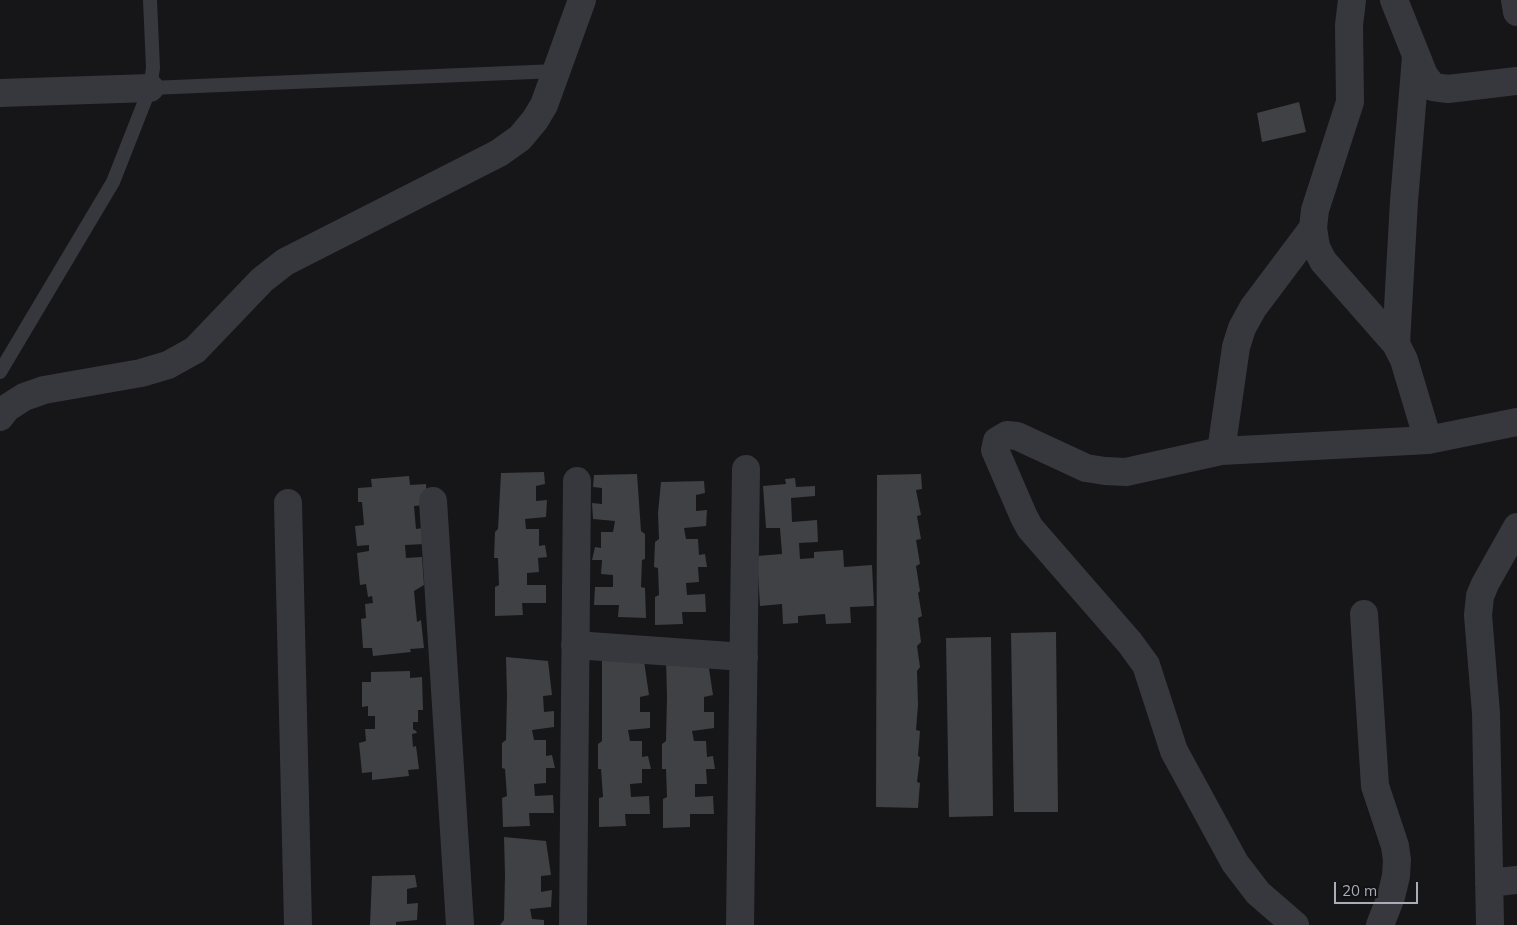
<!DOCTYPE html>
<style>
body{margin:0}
#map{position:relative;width:1517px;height:925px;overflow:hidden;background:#161618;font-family:Mulish,sans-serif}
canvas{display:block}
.scale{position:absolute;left:1334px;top:882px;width:84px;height:22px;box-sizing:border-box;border:2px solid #a8adb8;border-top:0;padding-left:6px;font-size:15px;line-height:18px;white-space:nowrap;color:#a8adb8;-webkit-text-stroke:4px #111113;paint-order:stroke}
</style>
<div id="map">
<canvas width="1517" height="925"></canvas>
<div class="scale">20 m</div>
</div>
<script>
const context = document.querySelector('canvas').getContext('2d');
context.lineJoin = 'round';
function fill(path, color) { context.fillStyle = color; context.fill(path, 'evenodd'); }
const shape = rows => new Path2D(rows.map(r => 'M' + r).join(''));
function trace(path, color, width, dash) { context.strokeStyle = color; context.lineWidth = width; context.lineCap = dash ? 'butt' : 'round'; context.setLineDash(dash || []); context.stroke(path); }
const building = shape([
 [1299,102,1306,132,1262,142,1257,113],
 [544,472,545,484,536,486,536,501,547,500,546,517,525,519,526,529,539,529,539,546,545,545,547,557,538,558,539,572,527,573,527,585,546,585,546,603,522,603,523,615,495,616,495,587,499,585,498,558,494,558,495,532,498,529,501,473],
 [637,474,641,531,645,534,645,559,642,560,641,587,645,588,646,618,618,617,619,605,594,605,595,587,613,587,613,575,601,574,602,560,592,560,595,547,601,548,601,532,613,532,615,521,593,519,592,503,602,504,602,488,593,487,594,475],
 [921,474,922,489,916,490,921,515,917,516,921,539,916,540,920,564,916,566,920,591,918,593,922,616,918,618,921,642,917,646,920,667,917,671,918,705,916,730,920,731,918,756,920,757,917,782,920,783,918,808,876,807,877,475],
 [409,476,410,485,426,484,427,505,414,506,416,529,423,528,425,544,405,545,406,558,422,557,424,585,414,591,417,622,421,620,424,648,410,649,411,652,373,656,372,648,363,648,361,619,366,618,365,604,373,603,372,596,368,597,366,584,360,585,357,553,369,551,369,545,357,546,355,526,364,525,362,502,358,502,358,488,372,487,371,479],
 [795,478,796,487,815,486,815,496,791,498,792,522,817,520,818,542,799,543,800,559,814,558,814,552,843,550,844,567,872,565,874,606,850,607,851,623,826,624,825,614,798,616,798,623,783,624,782,604,760,606,757,556,782,554,780,528,766,528,763,486,786,484,785,479],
 [704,481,705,493,696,495,696,511,707,510,706,526,684,528,686,539,698,539,699,555,705,554,707,567,698,567,699,582,686,583,687,595,705,594,706,612,682,612,683,624,655,625,655,597,659,595,658,568,654,567,655,542,659,539,658,513,661,482],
 [1056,632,1058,812,1014,812,1011,633],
 [991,637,993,816,949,817,946,638],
 [506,657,548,661,552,695,543,696,544,712,554,711,554,727,532,730,534,740,546,740,546,756,552,755,555,768,546,768,546,783,534,784,535,796,553,795,554,813,529,813,530,826,503,827,502,798,507,796,505,769,502,768,502,743,506,740,507,696],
 [602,657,644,661,649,695,640,697,640,712,650,712,650,728,628,730,630,741,642,741,642,757,648,756,651,769,642,769,642,783,630,784,631,797,649,796,650,814,625,814,626,826,599,827,599,798,603,797,601,769,598,769,598,744,602,741],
 [666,658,708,662,713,695,704,697,704,712,714,712,714,728,692,731,694,741,706,741,707,757,713,756,715,769,706,769,707,784,695,784,695,797,713,796,714,814,690,814,690,827,663,828,663,799,667,797,666,769,662,769,662,744,666,741,667,697],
 [410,671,410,678,422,677,423,710,418,710,418,722,413,722,413,729,416,731,417,733,412,734,413,747,416,746,419,769,408,770,409,776,372,780,372,772,362,773,359,743,366,741,365,729,375,729,375,716,368,716,368,706,362,707,362,682,371,682,371,672],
 [504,837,546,841,551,875,541,876,541,892,552,890,551,907,530,909,532,919,544,920,544,925,500,925,504,920,505,875],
 [415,875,417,887,407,889,407,904,418,903,417,920,396,922,396,925,370,925,372,876]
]);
const service = shape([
 [150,88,557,71],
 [0,372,113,182,150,88,153,68,150,0]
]);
const minor = shape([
 [1352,0,1349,25,1350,102,1315,210,1313,228,1316,247,1323,261,1396,344,1404,360,1428,440],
 [1394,0,1424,75,1433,87,1448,89,1517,81],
 [1515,0,1517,12],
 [0,93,150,88],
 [1396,344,1404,201,1416,57],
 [0,417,7,408,24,397,44,390,141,373,168,365,195,350,262,280,285,262,499,153,520,138,535,120,544,105,582,0],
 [1221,451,1236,347,1242,328,1253,308,1313,228],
 [433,501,460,925],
 [288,503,298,925],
 [1364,614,1375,786,1395,846,1397,860,1396,876,1391,897,1380,925],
 [575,645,744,657],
 [1489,883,1517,880],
 [573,925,577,481],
 [740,925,746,469],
 [1295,925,1258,893,1235,863,1174,751,1146,665,1130,643,1030,528,1024,517,995,450,997,441,1007,435,1017,436,1086,468,1105,471,1126,472,1221,451,1428,440,1517,422],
 [1490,925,1486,713,1478,615,1480,596,1485,584,1517,527]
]);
fill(building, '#404145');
trace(service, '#37383d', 14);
trace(minor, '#37383d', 28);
</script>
